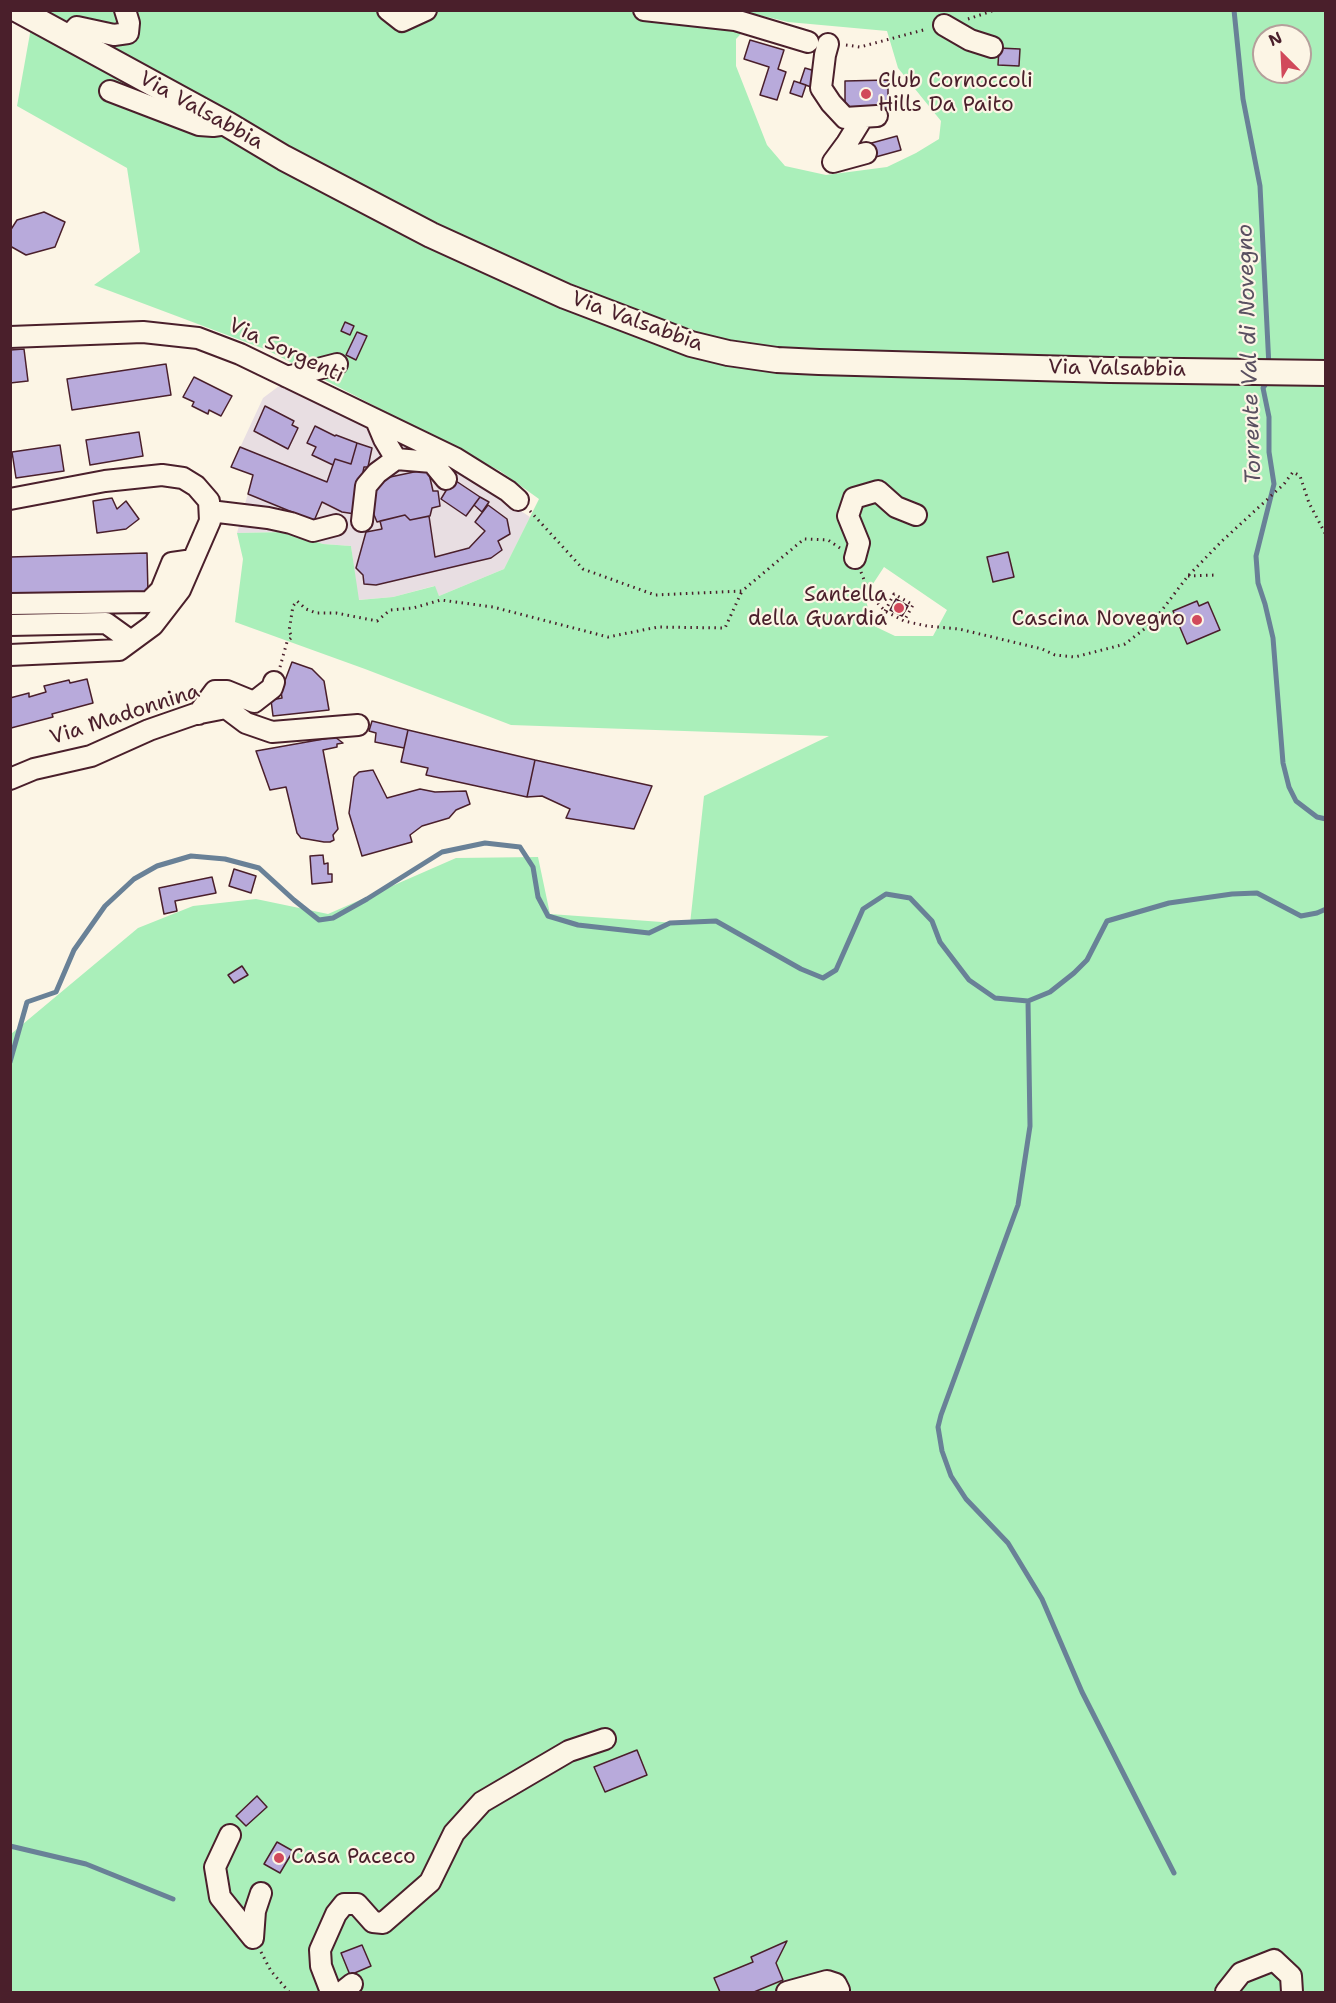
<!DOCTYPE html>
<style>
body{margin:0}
#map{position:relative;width:1336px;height:2003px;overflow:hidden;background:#fcf5e5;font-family:"Shantell Sans",sans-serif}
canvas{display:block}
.frame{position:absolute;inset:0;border:12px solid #4a1f2b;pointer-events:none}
.north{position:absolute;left:1252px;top:24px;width:60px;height:60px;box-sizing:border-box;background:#fcf5e5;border:2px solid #b59f9b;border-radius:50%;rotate:336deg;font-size:16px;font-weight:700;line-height:24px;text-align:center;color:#4a1f2b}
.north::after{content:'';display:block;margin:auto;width:21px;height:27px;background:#d1495b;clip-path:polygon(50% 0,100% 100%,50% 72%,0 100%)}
</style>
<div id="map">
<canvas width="1336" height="2003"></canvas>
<div class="frame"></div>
<div class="north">N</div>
</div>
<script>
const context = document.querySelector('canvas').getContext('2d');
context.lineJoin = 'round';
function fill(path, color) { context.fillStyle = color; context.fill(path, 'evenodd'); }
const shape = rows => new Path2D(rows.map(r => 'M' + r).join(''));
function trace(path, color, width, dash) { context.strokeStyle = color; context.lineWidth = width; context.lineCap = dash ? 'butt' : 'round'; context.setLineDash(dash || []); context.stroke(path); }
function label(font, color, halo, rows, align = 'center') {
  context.font = font + ' "Shantell Sans",sans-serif'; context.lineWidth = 4.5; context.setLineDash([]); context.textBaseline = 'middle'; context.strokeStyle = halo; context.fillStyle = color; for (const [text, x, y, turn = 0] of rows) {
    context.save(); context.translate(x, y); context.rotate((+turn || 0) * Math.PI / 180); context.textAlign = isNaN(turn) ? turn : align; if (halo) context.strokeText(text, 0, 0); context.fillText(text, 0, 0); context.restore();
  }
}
const built = shape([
 [283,383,441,458,530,517,504,569,439,596,434,586,393,597,358,600,351,546,323,544,286,532,237,533,253,475,231,467,263,398]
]);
const green = shape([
 [34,11,1325,11,1325,1992,11,1992,11,1034,138,928,193,906,256,899,328,914,456,858,538,857,550,914,690,924,704,796,829,736,511,725,365,669,235,622,243,559,237,533,286,532,323,544,351,546,359,600,393,597,435,586,439,596,504,569,539,499,500,471,267,350,94,285,140,252,127,168,17,106],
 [759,15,788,22,887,31,898,68,941,121,939,139,916,153,887,167,826,175,785,166,767,145,736,66,736,39],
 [1264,36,1300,36,1300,72,1264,72],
 [884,567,947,610,933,636,895,636,872,625,865,596]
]);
const stream = shape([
 [1234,10,1243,99,1260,186,1269,367],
 [1269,379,1263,388,1269,417,1269,452,1274,484,1256,556,1258,583,1265,604,1273,638,1283,763,1289,787,1296,801,1317,817,1326,819],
 [1028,1001,1030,1126,1018,1205,941,1415,938,1427,942,1451,951,1476,966,1499,1008,1543,1042,1599,1082,1692,1174,1873],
 [10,1062,27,1002,56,992,74,950,105,906,134,879,157,866,191,856,225,859,259,868,294,900,319,920,333,918,367,899,442,852,485,843,520,847,533,867,538,897,548,916,578,925,649,933,670,923,716,921,801,969,823,978,836,970,863,909,886,894,910,898,932,921,940,942,969,980,995,998,1028,1001,1050,992,1074,973,1087,960,1107,921,1169,903,1232,894,1257,893,1301,916,1317,913,1326,909],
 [10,1846,86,1864,173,1899]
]);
const building = shape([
 [750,40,784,50,778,69,786,72,777,100,760,95,769,67,744,59,750,40],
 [999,48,1020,49,1019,66,998,65,999,48],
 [805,68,815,71,811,87,800,83,805,68],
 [888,80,888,108,845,108,845,81,888,80],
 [794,81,806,85,802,97,790,93,794,81],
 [897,136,901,150,872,158,868,144,897,136],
 [44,212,65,222,55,247,26,255,10,246,10,231,17,220,44,212],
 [345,322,354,326,350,335,341,331,345,322],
 [357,332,367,336,356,360,346,355,357,332],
 [24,349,28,381,10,383,10,350,24,349],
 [166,364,171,395,72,410,67,379,166,364],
 [194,377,232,396,221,416,209,410,208,414,192,406,194,402,183,397,194,377],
 [265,406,294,421,292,425,298,428,288,449,254,431,265,406],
 [315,426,335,436,336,435,357,443,351,464,335,459,333,465,312,455,316,447,307,443,315,426],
 [139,432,143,456,90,465,86,440,139,432],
 [357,443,372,448,368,467,364,467,355,514,342,512,322,502,314,521,248,494,253,475,231,467,240,447,327,482,335,459,351,464,357,443],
 [60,445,64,471,16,478,12,452,60,445],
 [428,469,433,491,438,491,440,506,432,508,430,516,410,520,405,515,377,522,367,498,376,480,428,469],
 [453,479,480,497,466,516,441,499,453,479],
 [480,497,489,502,482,512,474,505,480,497],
 [112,498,117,509,126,501,139,519,126,529,97,533,93,501,112,498],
 [488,505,507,519,510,534,498,541,502,550,491,558,376,585,364,584,363,575,356,568,366,532,382,529,380,521,405,515,410,520,429,516,435,557,469,548,485,531,475,522,488,505],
 [1008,552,1014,577,993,582,987,557,1008,552],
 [147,553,148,593,10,597,10,557,147,553],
 [896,599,908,606,902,616,890,610,896,599],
 [1197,601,1199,606,1208,602,1220,630,1187,644,1173,611,1197,601],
 [292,662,312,669,324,681,329,710,273,716,271,700,282,698,281,691,292,662],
 [87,679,93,703,52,714,53,717,11,728,10,698,29,693,29,697,46,692,44,686,69,680,70,683,87,679],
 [372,721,408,730,404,748,375,742,376,733,369,731,372,721],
 [408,730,535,760,527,797,426,775,428,768,401,762,408,730],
 [335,737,343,743,337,744,337,747,323,750,338,829,333,835,334,840,330,842,324,842,301,838,297,833,286,787,270,790,256,751,335,737],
 [535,760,652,786,634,829,566,818,570,809,542,796,527,797,535,760],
 [373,770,387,798,420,789,435,792,466,791,470,804,456,810,449,818,422,826,410,835,412,842,362,856,349,813,354,777,359,772,373,770],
 [323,855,324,864,328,863,328,874,332,874,332,882,312,884,310,856,323,855],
 [234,869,256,876,251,893,229,886,234,869],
 [212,877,216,893,175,901,177,911,164,914,159,888,212,877],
 [242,966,248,975,234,983,228,975,242,966],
 [637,1750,647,1775,605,1792,594,1767,637,1750],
 [257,1796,267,1807,246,1826,236,1816,257,1796],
 [277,1842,293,1851,280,1873,264,1864,277,1842],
 [787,1941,776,1963,783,1980,754,1992,720,1992,714,1978,753,1962,751,1957,787,1941],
 [362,1945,371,1966,350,1975,341,1953,362,1945]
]);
const path = shape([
 [968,19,995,10],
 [846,45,860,47,927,29],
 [530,511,583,569,655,595,742,591,804,539,828,540,840,548],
 [861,572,870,595,885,611,904,621,927,626,959,629,1042,649,1055,655,1075,657,1125,644,1152,623,1188,576,1222,541,1284,484,1293,472,1300,476,1309,503,1326,535],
 [1188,576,1216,575],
 [885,611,894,594,913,605,904,621],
 [280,667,287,642,292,637,289,631,293,606,297,601,306,609,316,613,336,613,377,621,390,610,413,608,441,600,493,607,608,637,658,627,725,628,742,591],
 [261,1952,271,1971,289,1992]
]);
const minor = shape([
 [388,10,402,21,426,10],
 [644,10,735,20,808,42],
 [944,25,970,40,992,47],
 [67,38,77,27,114,35,128,33,129,23,125,10],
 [828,44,825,55,821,88,831,103,845,118,877,116],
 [110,91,199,125,213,126,227,124],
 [863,117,847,143,833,162,866,153],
 [10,337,143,332,198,338,240,354,455,458,508,491,518,500],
 [287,377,337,364],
 [376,420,384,439,396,459,432,462,446,479],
 [10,499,105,481,162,475,183,478,196,486,209,501,210,521,180,590,153,625,119,650,10,655],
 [210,511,268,518,291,523,313,531,336,525],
 [362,521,366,486,377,473,396,459],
 [855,558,859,543,848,516,854,498,878,491,896,507,916,515],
 [10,604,149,602,161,590,172,563,193,560],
 [10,625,106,623,131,641],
 [198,714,215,691,227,691,254,702,272,688,274,682],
 [10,779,34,769,91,756,149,730,195,714,226,708,246,723,272,732,358,725],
 [230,1835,215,1867,220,1897,253,1938],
 [253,1938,255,1911,261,1893],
 [331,1992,321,1966,320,1950,336,1914,344,1904,357,1904,373,1922,383,1923,430,1882,454,1833,482,1802,569,1751,605,1739],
 [342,1992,352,1984],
 [787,1992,827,1981,836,1984,839,1990,838,1992],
 [1226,1992,1241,1973,1274,1960,1291,1976,1292,1992]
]);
const major = shape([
 [18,10,227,124,284,158,431,235,565,296,691,344,728,353,777,360,819,362,1110,370,1326,373]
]);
const markers = [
 [866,94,6,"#d1495b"],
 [899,608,6,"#d1495b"],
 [1197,620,6,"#d1495b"],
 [279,1858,6,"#d1495b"]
];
const poiNames = [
 ["Club Cornoccoli",878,82],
 ["Hills Da Paito",878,106],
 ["Santella",887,596,"right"],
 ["della Guardia",887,620,"right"],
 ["Cascina Novegno",1185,620,"right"],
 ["Casa Paceco",291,1858]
];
const streetNames = [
 ["Via Valsabbia",201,111,29],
 ["Via Valsabbia",637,322,20],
 ["Via Sorgenti",286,351,25],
 ["Via Valsabbia",1117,369,1],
 ["Via Madonnina",125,715,-18]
];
const waterNames = [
 ["Torrente Val di Novegno",1250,354,-92]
];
fill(built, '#e8dee2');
fill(green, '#aaefba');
trace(stream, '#698197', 5);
fill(building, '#b8aadb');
trace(building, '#4a1f2b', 1.5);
trace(minor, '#4a1f2b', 24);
trace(major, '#4a1f2b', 28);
trace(path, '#4a1f2b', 3, [1.5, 4.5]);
trace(minor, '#fcf5e5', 20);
trace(major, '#fcf5e5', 24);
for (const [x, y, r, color] of markers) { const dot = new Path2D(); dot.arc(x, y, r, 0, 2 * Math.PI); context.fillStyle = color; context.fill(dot); trace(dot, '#fcf5e5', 2); }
label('21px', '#4a1f2b', '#fcf5e5', poiNames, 'left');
label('21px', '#4a1f2b', '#fcf5e5', streetNames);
label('italic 22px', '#5a5061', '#fcf5e5', waterNames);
</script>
